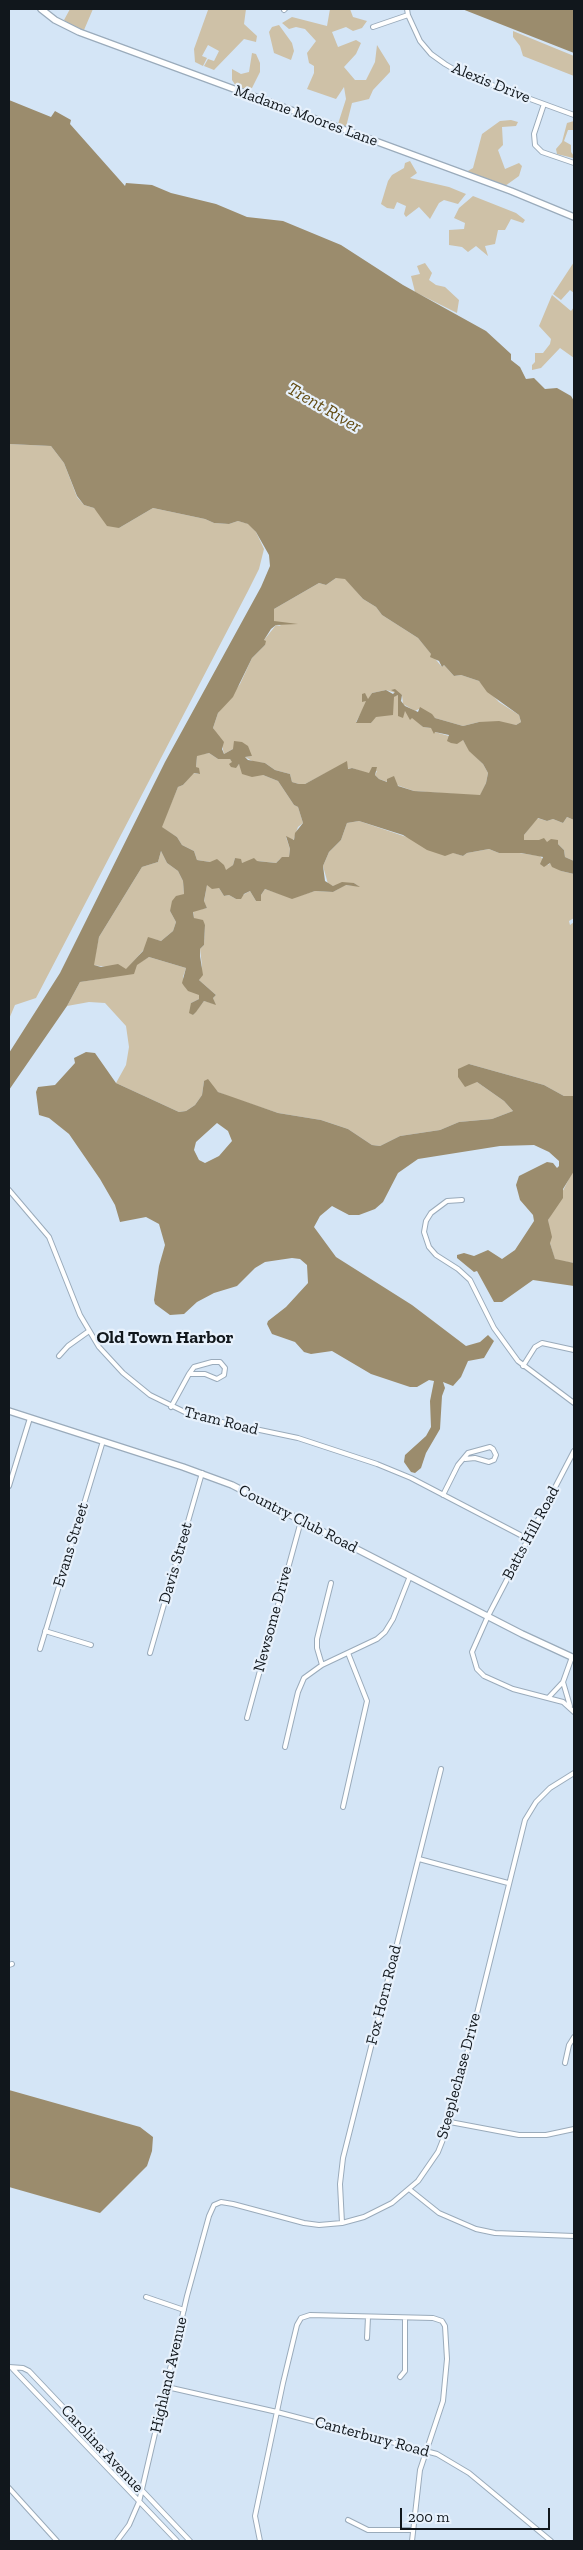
<!DOCTYPE html>
<style>
body{margin:0}
#map{position:relative;width:583px;height:2550px;overflow:hidden;background:#d4e5f6;font-family:"Zilla Slab",serif}
canvas{display:block}
.frame{position:absolute;inset:0;border:10px solid #11171c;pointer-events:none}
.scale{position:absolute;left:400px;top:2508px;width:150px;height:22px;box-sizing:border-box;border:2px solid #11171c;border-top:0;padding-left:6px;font-size:15px;line-height:18px;white-space:nowrap;color:#11171c;-webkit-text-stroke:4px #e7f1fc;paint-order:stroke}
</style>
<div id="map">
<canvas width="583" height="2550"></canvas>
<div class="frame"></div>
<div class="scale">200 m</div>
</div>
<script>
const context = document.querySelector('canvas').getContext('2d');
context.lineJoin = 'round';
function fill(path, color) { context.fillStyle = color; context.fill(path, 'evenodd'); }
const shape = rows => new Path2D(rows.map(r => 'M' + r).join(''));
function trace(path, color, width, dash) { context.strokeStyle = color; context.lineWidth = width; context.lineCap = dash ? 'butt' : 'round'; context.setLineDash(dash || []); context.stroke(path); }
function label(font, color, halo, rows, align = 'center') {
  context.font = font + ' "Zilla Slab",serif'; context.lineWidth = 4.5; context.setLineDash([]); context.textBaseline = 'middle'; context.strokeStyle = halo; context.fillStyle = color; for (const [text, x, y, turn = 0] of rows) {
    context.save(); context.translate(x, y); context.rotate((+turn || 0) * Math.PI / 180); context.textAlign = isNaN(turn) ? turn : align; if (halo) context.strokeText(text, 0, 0); context.fillText(text, 0, 0); context.restore();
  }
}
const green = shape([
 [70,9,93,9,84,30,73,27,64,20],
 [206,9,246,9,244,24,257,36,256,42,244,39,214,70,204,66,208,59,214,61,219,51,208,45,202,56,207,58,203,66,195,62,194,49,208,10],
 [330,9,350,9,353,17,367,21,362,28,353,31,346,27,332,32,338,47,356,40,361,43,356,54,344,67,355,80,366,80,375,62,377,45,390,66,390,72,373,90,369,99,352,103,346,127,338,124,346,99,344,87,336,99,307,89,314,73,314,66,309,63,307,53,316,41,305,29,296,27,289,29,282,23,292,17,327,26],
 [279,25,292,43,294,51,291,60,274,53,269,32,272,27],
 [513,31,574,56,574,76,523,56,520,46,513,37],
 [252,53,256,54,260,63,260,72,252,88,247,91,236,86,232,80,232,69,241,74,249,72],
 [511,120,518,122,516,126,502,127,503,145,498,150,505,169,519,163,522,166,519,176,505,186,466,172,473,168,482,134,500,121],
 [574,121,574,130,568,130,564,141,571,145,571,152,574,156,573,158,557,154,556,149,562,142,567,123],
 [410,161,417,173,410,178,449,187,466,194,458,204,444,200,439,203,430,219,419,207,406,217,404,214,406,206,397,202,394,209,387,208,381,204,388,181,392,175,404,168,405,163],
 [473,196,516,213,525,220,523,223,511,219,505,230,498,230,495,244,485,246,488,256,476,246,468,252,462,247,449,245,449,230,464,229,465,223,454,218,459,208],
 [574,262,574,293,570,290,561,300,553,294],
 [425,263,432,273,429,280,436,285,445,287,459,300,457,313,415,292,411,276,420,274,417,266],
 [552,295,571,311,574,307,574,358,560,348,541,368,532,370,532,365,535,362,535,353,543,353,550,344,551,339,539,326],
 [9,444,51,446,64,463,77,497,84,505,94,508,119,528,153,508,205,519,214,523,229,524,238,521,249,524,256,532,264,549,259,569,248,591,36,998,15,1005,9,1019],
 [336,578,345,578,363,599,376,607,382,615,418,638,442,667,444,665,454,676,461,675,479,681,499,702,519,715,521,722,516,725,479,722,463,726,435,718,427,712,419,709,415,711,403,704,402,695,386,690,372,693,356,722,371,723,375,716,393,709,393,697,398,695,400,709,403,714,405,710,423,727,432,728,435,732,463,740,470,751,483,764,488,773,486,783,480,796,414,791,379,779,375,775,377,771,369,774,352,768,347,769,347,762,305,784,299,784,292,782,290,774,275,770,265,763,254,762,245,757,252,756,233,749,224,754,221,741,213,728,218,713,240,684,252,658,265,645,264,640,276,625,281,626,274,621,274,609,319,583,326,585],
 [209,753,218,759,230,759,237,766,239,764,246,773,263,775,278,781,294,805,298,807,303,823,298,827,293,841,286,837,290,849,289,857,280,859,276,863,257,861,242,863,235,858,233,865,226,871,210,862,197,860,194,851,182,845,177,837,161,827,178,787,183,785,193,773,199,774,196,767,197,755],
 [567,817,574,820,574,861,565,857,564,850,558,844,524,840,524,835,537,818,547,821,553,819,563,823],
 [359,821,463,856,467,853,489,849,499,853,506,851,540,856,548,865,550,863,561,871,574,874,574,918,569,921,570,925,574,922,574,1096,564,1096,544,1085,469,1064,477,1082,504,1101,513,1111,492,1119,459,1122,440,1130,400,1136,380,1146,372,1145,348,1129,321,1120,278,1113,230,1097,218,1092,204,1081,202,1095,195,1105,186,1111,179,1112,116,1083,126,1065,129,1047,126,1026,105,1003,89,1002,67,1006,80,982,116,976,149,957,186,968,183,977,186,988,199,994,199,999,191,1003,193,1015,204,1001,215,1004,213,998,216,995,199,980,202,966,200,949,204,945,205,925,194,918,193,911,207,908,204,902,207,884,219,888,224,896,229,895,236,899,250,891,256,901,261,901,261,895,265,889,292,898,315,891,333,892,345,885,358,886,354,883,333,886,328,884,323,866,329,852,341,840,347,823],
 [161,851,167,863,178,871,183,881,184,894,170,911,176,922,173,931,161,941,153,939,126,970,93,965,99,937,142,867,158,862],
 [573,1171,574,1171,574,1263,555,1260,550,1243,548,1220]
]);
const water = shape([
 [462,9,574,9,574,53,523,33],
 [9,100,51,117,55,111,71,120,70,124,125,186,126,183,152,185,171,193,216,204,247,217,283,221,341,245,403,285,486,331,511,354,511,360,520,367,526,379,534,378,545,389,557,388,571,396,574,401,574,820,567,817,563,823,553,819,547,821,538,818,524,835,524,840,539,840,544,838,547,842,551,839,558,840,558,844,564,850,565,857,574,861,574,874,561,871,552,867,550,863,544,867,540,864,543,857,521,853,499,853,489,849,467,853,463,856,453,853,445,856,427,850,403,835,359,821,347,823,341,840,329,852,323,866,325,881,333,886,342,882,354,883,360,887,346,885,333,892,315,891,292,899,265,889,261,895,261,901,256,901,250,891,244,894,241,899,236,899,229,895,224,896,219,888,212,889,207,885,204,901,207,908,193,912,194,918,203,920,205,925,204,945,200,949,200,956,203,975,199,980,216,995,213,998,216,1005,204,1001,196,1012,193,1015,189,1013,191,1003,199,999,199,995,188,991,184,986,182,983,186,968,149,957,137,965,134,974,80,982,67,1006,9,1090,9,1053,60,973,165,762,261,587,270,566,269,555,256,532,248,524,238,521,229,524,214,523,205,519,153,508,119,528,107,526,94,508,84,505,77,496,64,463,51,446,9,444],
 [336,578,345,579,363,599,376,607,382,615,418,638,431,654,430,657,439,661,442,667,444,665,454,676,461,675,479,681,487,692,519,715,521,722,516,725,499,721,479,722,463,726,435,718,432,714,420,707,418,712,405,706,401,701,402,695,395,689,391,690,395,692,393,694,386,690,372,693,368,699,365,693,362,694,362,702,366,701,356,723,371,723,376,717,393,715,394,697,398,695,398,716,403,718,405,711,410,720,412,718,423,727,431,728,434,734,435,732,449,735,447,741,451,743,457,744,463,740,469,751,483,764,488,773,486,783,480,795,414,791,398,786,394,776,387,779,387,782,379,779,375,775,377,767,372,767,369,773,352,768,348,769,347,761,305,784,299,784,292,782,290,774,275,770,265,763,248,760,245,757,252,756,248,746,242,742,234,741,233,749,224,754,222,749,224,742,213,728,218,713,233,697,252,658,265,645,266,641,264,640,271,629,276,625,298,624,274,621,274,609,319,583,326,585],
 [209,753,218,759,230,759,232,762,229,764,231,767,236,768,239,764,242,774,252,777,263,775,278,781,294,805,298,807,303,823,295,833,294,840,286,836,290,849,289,857,282,857,276,863,257,861,254,858,242,863,241,859,235,858,233,865,226,870,224,865,217,859,210,862,197,860,194,851,182,845,177,837,162,827,178,787,183,785,194,773,200,774,199,768,196,767,197,756],
 [161,851,167,863,178,871,183,881,184,894,176,896,172,901,170,911,176,922,173,931,161,941,148,937,143,951,126,969,118,964,101,967,94,965,99,937,142,867,158,862],
 [86,1052,95,1053,116,1083,179,1112,186,1111,195,1105,202,1095,204,1081,208,1079,218,1092,278,1113,321,1120,348,1129,372,1145,380,1146,400,1136,440,1130,459,1122,492,1119,513,1111,504,1101,477,1082,465,1087,458,1077,458,1069,469,1064,544,1085,564,1096,574,1096,574,1171,563,1189,563,1198,548,1220,552,1237,550,1243,555,1259,574,1263,574,1286,533,1280,502,1302,494,1302,477,1271,474,1272,457,1258,457,1255,464,1253,474,1256,488,1250,502,1259,515,1250,534,1221,533,1215,520,1200,516,1185,519,1176,547,1162,553,1163,557,1168,559,1166,559,1161,549,1152,534,1145,500,1146,418,1159,398,1173,383,1202,375,1209,359,1215,349,1215,332,1206,320,1216,314,1227,336,1257,412,1305,466,1346,480,1342,488,1335,494,1341,484,1358,468,1361,461,1377,453,1386,443,1382,445,1388,442,1396,440,1429,426,1453,421,1468,415,1473,411,1472,404,1462,405,1455,426,1436,431,1427,430,1401,434,1381,429,1380,417,1387,410,1387,371,1374,332,1351,311,1354,304,1352,295,1342,272,1334,267,1324,268,1321,286,1307,308,1283,307,1265,300,1259,292,1258,265,1262,255,1268,237,1286,214,1293,197,1302,184,1314,170,1315,155,1304,154,1300,159,1266,165,1245,159,1224,146,1217,120,1222,115,1205,100,1179,69,1134,49,1118,39,1115,36,1092,38,1087,55,1085,75,1063,74,1058],
 [217,1123,228,1131,232,1141,219,1156,205,1163,199,1160,194,1150,196,1142],
 [9,2090,140,2127,153,2137,152,2151,147,2166,100,2213,9,2187]
]);
const street = shape([
 [407,9,408,15,420,41,431,54,445,64,462,74,574,115],
 [284,10,285,9],
 [373,27,408,15],
 [544,104,534,134,535,145,542,152,574,163],
 [9,1190,49,1237,80,1315,99,1347,123,1373,150,1395,193,1416,298,1438,377,1464,411,1478,528,1539],
 [462,1200,447,1201,431,1213,426,1221,424,1232,429,1247,436,1255,458,1269,470,1280,494,1328,518,1361,574,1403],
 [59,1356,68,1346,89,1331],
 [212,1362,220,1362,225,1368,224,1375,217,1379,205,1374,189,1374,194,1367,212,1362],
 [523,1366,535,1347,542,1343,574,1350],
 [171,1407,189,1374],
 [574,1451,488,1616,472,1652,477,1669,484,1676,513,1689,563,1702,574,1712],
 [9,1486,30,1418],
 [443,1495,458,1465,468,1453,490,1447,493,1449,496,1455,494,1460,489,1462,475,1458,465,1459],
 [45,1631,91,1645],
 [40,1649,103,1441],
 [150,1653,202,1473],
 [322,1665,317,1648,317,1639,331,1583],
 [549,1697,563,1682],
 [570,1706,563,1682,572,1657],
 [247,1718,301,1521],
 [285,1747,298,1692,304,1678,322,1665,377,1639,385,1632,393,1619,410,1576],
 [343,1807,367,1701,348,1653],
 [419,1859,508,1883],
 [9,1965,12,1964],
 [565,2063,569,2045,574,2037],
 [450,2122,519,2135,546,2135,574,2129],
 [409,2189,439,2213,476,2229,495,2233,574,2236],
 [342,2223,340,2184,343,2158,441,1769],
 [146,2297,184,2310],
 [367,2338,368,2317],
 [9,2367,23,2368,29,2371,190,2541],
 [12,2368,177,2541],
 [400,2377,405,2371,405,2318],
 [167,2387,277,2412,437,2454,469,2473,551,2541],
 [9,2488,57,2541],
 [348,2520,368,2530,412,2530],
 [117,2541,129,2525,139,2502,187,2296,209,2216,214,2205,221,2202,233,2204,304,2223,319,2225,342,2223,364,2217,392,2203,418,2181,438,2152,450,2122,525,1820,536,1802,550,1788,574,1773],
 [260,2541,255,2516,283,2383,297,2325,301,2318,310,2315,433,2318,442,2321,445,2326,447,2359,443,2401,420,2470,412,2541]
]);
const secondary = shape([
 [41,9,55,20,79,32,511,191,574,217],
 [9,1411,183,1467,232,1485,522,1634,574,1658]
]);
const streetNames = [
 ["Alexis Drive",491,83,22],
 ["Madame Moores Lane",306,116,20],
 ["Tram Road",221,1421,14],
 ["Country Club Road",298,1519,27],
 ["Batts Hill Road",531,1533,-62],
 ["Evans Street",71,1545,-73],
 ["Davis Street",176,1563,-74],
 ["Newsome Drive",273,1619,-75],
 ["Fox Horn Road",384,1995,-76],
 ["Steeplechase Drive",459,2076,-75],
 ["Highland Avenue",169,2375,-77],
 ["Canterbury Road",372,2437,15],
 ["Carolina Avenue",102,2449,47]
];
const waterNames = [
 ["Trent River",324,408,30]
];
const neighbourhoodNames = [
 ["Old Town Harbor",165,1338]
];
fill(green, '#cec1a7');
fill(water, '#9b8c6d');
trace(street, '#9aabbb', 6);
trace(secondary, '#9aabbb', 8);
trace(street, '#fff', 4);
trace(secondary, '#fff', 5.5);
label('16px', '#11171c', '#e7f1fc', streetNames);
label('italic 18px', '#634c14', '#e7f1fc', waterNames);
label('bold 18px', '#11171c', '#e7f1fc', neighbourhoodNames);
</script>
